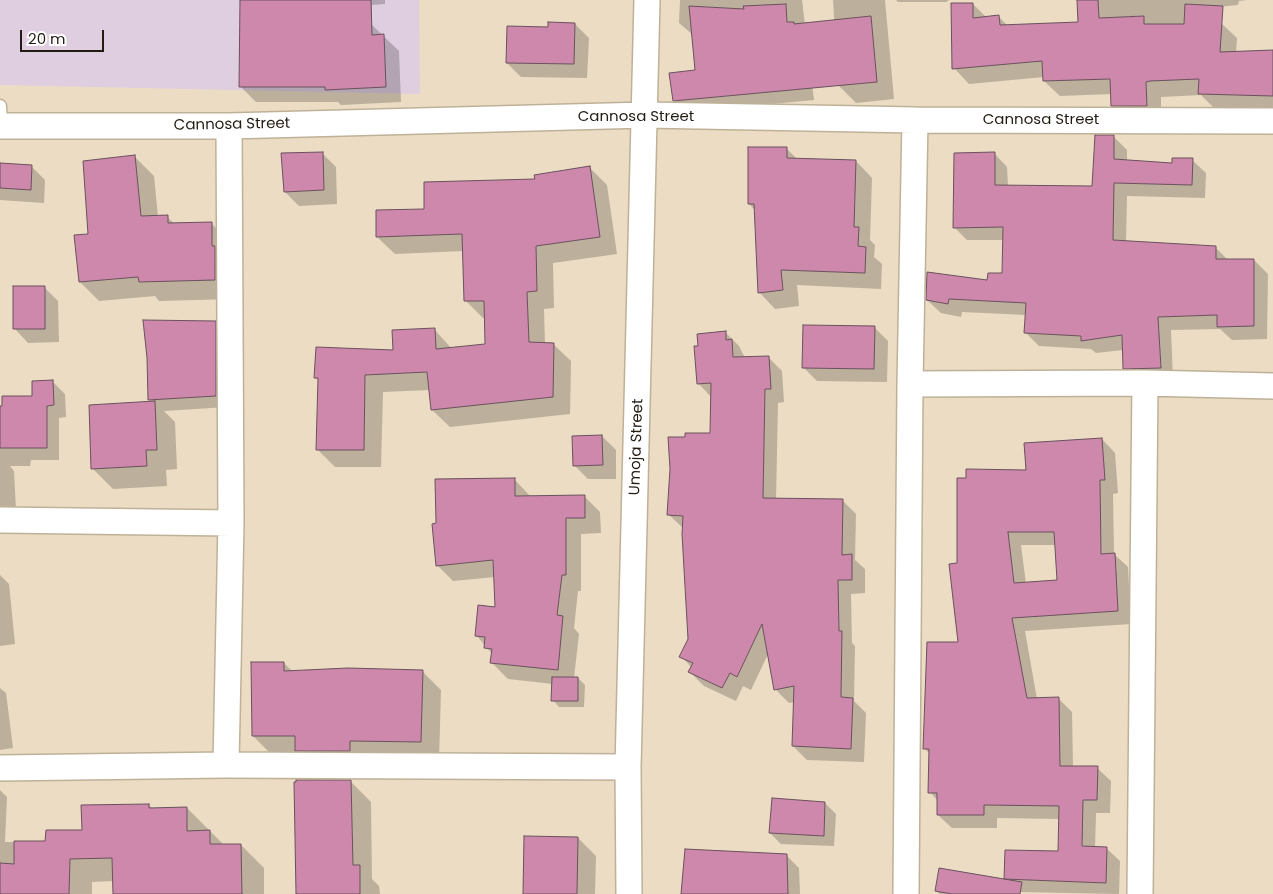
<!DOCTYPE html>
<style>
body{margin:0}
#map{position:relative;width:1273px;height:894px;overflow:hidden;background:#ebdcc3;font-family:Poppins,sans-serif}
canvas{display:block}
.scale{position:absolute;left:20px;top:30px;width:84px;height:22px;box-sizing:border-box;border:2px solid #221c13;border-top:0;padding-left:6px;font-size:15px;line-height:18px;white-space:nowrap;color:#221c13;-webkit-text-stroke:4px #fff;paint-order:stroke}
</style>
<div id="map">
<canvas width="1273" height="894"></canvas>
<div class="scale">20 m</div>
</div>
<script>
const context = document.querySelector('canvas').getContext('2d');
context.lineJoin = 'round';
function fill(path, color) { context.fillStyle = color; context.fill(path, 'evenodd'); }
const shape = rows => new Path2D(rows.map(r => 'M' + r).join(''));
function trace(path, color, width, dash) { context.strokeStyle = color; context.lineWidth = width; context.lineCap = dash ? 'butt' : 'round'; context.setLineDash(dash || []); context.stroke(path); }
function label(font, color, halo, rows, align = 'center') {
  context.font = font + ' Poppins,sans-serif'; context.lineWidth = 4.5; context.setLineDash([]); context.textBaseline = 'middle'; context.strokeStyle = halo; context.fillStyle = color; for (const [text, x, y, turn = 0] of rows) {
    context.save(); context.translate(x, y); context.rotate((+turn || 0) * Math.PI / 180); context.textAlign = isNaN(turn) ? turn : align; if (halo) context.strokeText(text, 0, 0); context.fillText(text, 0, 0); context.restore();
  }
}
const education = shape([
 [0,0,419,0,420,94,0,85]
]);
const shadow = shape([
 [241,0,385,0,385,4,372,5,372,25,399,51,401,102,341,105,338,102,256,102,241,87],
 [680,0,802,0,814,100,686,112,674,101,696,71,693,35,679,23],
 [833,0,885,0,894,99,856,103,838,85],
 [896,0,949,0,946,2,898,2],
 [1078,0,1247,0,1239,1,1238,5,1196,9,1221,23,1237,38,1236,53,1273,52,1273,111,1215,109,1201,95,1161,97,1161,121,1127,121,1112,106,1112,94,1060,96,1044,81,1044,77,969,84,954,68,973,4,987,18,999,17,1008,26,1079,23],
 [575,24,589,38,587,78,521,77,507,63,550,28],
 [1113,136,1127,150,1127,161,1173,164,1192,160,1206,173,1205,198,1127,196,1126,242,1215,247,1229,261,1255,261,1268,274,1267,339,1232,340,1220,329,1171,330,1173,380,1137,382,1124,368,1123,350,1096,353,1091,349,1039,346,1025,332,1026,315,962,312,961,317,941,313,927,300,988,282,1003,275,1004,240,967,240,954,227,994,153,1007,167,1008,186,1093,187],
 [786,148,798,160,856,161,872,178,870,240,875,245,874,257,882,264,881,289,797,285,799,306,775,309,759,292,755,210,749,204],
 [322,153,336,167,337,204,299,206,285,192],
 [134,156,154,176,158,217,167,217,175,224,211,223,231,243,234,299,159,301,155,296,99,301,80,282,76,236,90,235],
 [0,164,31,166,45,180,44,203,0,200],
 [590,168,607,185,617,254,553,263,554,308,544,309,545,344,553,344,571,361,570,414,450,427,432,410,430,390,383,392,381,467,335,467,317,449,319,381,316,378,394,352,434,329,452,349,486,345,486,318,483,318,465,300,464,251,395,254,377,237,425,211],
 [45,288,58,301,59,342,28,343,15,329],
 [215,322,227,334,227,407,164,411,175,422,177,469,166,470,167,486,113,489,93,469,152,402,150,400],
 [874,327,888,341,887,382,817,381,803,367],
 [725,332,739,346,745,358,768,357,782,371,784,402,778,403,776,500,843,501,856,514,855,560,865,569,865,593,851,594,852,643,855,646,854,701,866,713,864,762,807,760,793,746,795,702,789,703,775,689,769,652,751,690,743,686,736,701,704,686,690,672,692,668,681,656,689,639,683,528,668,514,711,434,712,398,699,384],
 [53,382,65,394,66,417,59,418,59,460,31,460,30,466,10,466,14,471,16,510,0,510,0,408,33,398],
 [602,436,616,450,616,479,588,479,574,465],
 [1102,439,1115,453,1118,493,1113,494,1114,554,1128,567,1131,624,1025,631,1037,699,1058,698,1072,712,1073,767,1097,768,1111,781,1110,813,1096,813,1095,848,1106,848,1120,861,1119,894,1018,892,1005,879,1059,852,1060,819,997,818,997,828,952,828,938,815,938,801,930,792,930,754,924,748,959,644,958,564,1027,471],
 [1021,545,1056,545,1058,581,1026,584],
 [514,479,531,497,584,496,600,512,601,533,581,534,581,591,578,591,574,628,579,634,574,678,578,678,585,685,584,707,559,707,553,700,553,684,508,679,492,663,493,655,476,635,496,609,495,577,453,581,437,565],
 [0,575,9,584,15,644,0,646],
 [284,663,293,672,422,671,441,690,439,760,272,755,253,736],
 [0,688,6,693,13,748,0,750],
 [350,781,371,802,372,879,379,886,380,894,297,894],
 [0,790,7,797,5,842,47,842,83,831,149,805,153,809,187,808,224,845,241,845,264,868,264,894,114,894,114,881,92,882,92,894,0,894],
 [825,803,836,814,834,846,781,844,770,833],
 [578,838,596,856,595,894,524,894],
 [786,855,799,868,800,894,682,894],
 [936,891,997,894,940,894]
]);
const building = shape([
 [240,0,371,0,372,35,384,34,386,87,325,90,325,87,239,87,240,0],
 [1077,0,1098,0,1099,18,1144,16,1144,24,1184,24,1185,4,1223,6,1220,52,1273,50,1273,96,1198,94,1199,79,1150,81,1146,82,1147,106,1111,106,1110,79,1043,81,1042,61,952,69,951,3,973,3,973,18,999,15,1000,25,1078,22,1077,0],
 [786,4,787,22,794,22,794,24,871,16,877,82,673,101,669,73,695,70,689,6,744,9,743,6,786,4],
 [548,22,575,23,574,64,506,63,507,26,548,27,548,22],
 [1095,135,1114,135,1114,159,1172,163,1172,158,1193,158,1192,185,1114,183,1113,240,1216,246,1216,259,1254,259,1254,326,1217,327,1217,315,1158,317,1161,368,1123,369,1122,335,1081,341,1081,336,1024,333,1026,303,949,299,948,304,926,300,927,272,987,280,988,273,1002,273,1003,227,953,228,954,153,995,152,995,185,1092,186,1095,135],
 [748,147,787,147,787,158,856,160,854,227,859,227,858,246,866,247,865,273,781,270,783,290,758,293,754,204,748,204,748,147],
 [323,152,324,190,284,192,281,153,323,152],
 [135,155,141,216,168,215,168,223,212,222,212,246,215,246,215,280,139,282,138,277,79,282,74,235,88,234,83,161,135,155],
 [0,163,32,165,31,190,0,188,0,163],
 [590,166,600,237,536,246,537,291,527,292,529,342,554,343,553,397,431,410,427,372,365,375,364,450,316,450,318,378,314,378,316,347,393,350,392,330,435,328,436,349,485,344,484,301,464,301,462,234,376,237,376,210,424,209,424,182,535,179,534,175,590,166],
 [13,286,45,286,45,329,13,329,13,286],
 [143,320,216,321,216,396,148,400,147,358,143,320],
 [803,325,875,326,874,369,802,368,803,325],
 [726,331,726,340,732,339,733,357,769,356,771,389,765,389,763,498,843,499,842,555,852,554,852,580,838,580,839,631,842,631,841,697,853,698,851,749,792,746,794,686,774,690,762,624,737,677,730,673,722,688,688,672,693,663,679,657,688,639,682,534,683,516,667,515,670,469,668,437,685,437,685,433,710,433,711,383,697,384,694,346,698,346,697,334,726,331],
 [53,380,54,405,47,406,47,448,0,448,0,406,2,406,2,396,32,396,32,381,53,380],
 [155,401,157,450,146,450,147,466,91,469,89,405,155,401],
 [602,435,603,465,573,466,572,436,602,435],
 [1102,438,1105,480,1100,480,1101,554,1115,553,1118,611,1012,618,1027,698,1059,697,1060,766,1098,766,1097,800,1083,800,1082,846,1107,847,1106,883,1004,879,1022,882,1020,894,952,894,935,891,939,868,1004,879,1005,850,1058,851,1059,806,984,805,984,815,937,815,937,793,928,793,929,749,923,749,927,642,958,642,949,564,957,563,957,478,966,478,966,469,1026,470,1024,443,1102,438],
 [1008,532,1054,532,1057,580,1014,583,1008,532],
 [515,478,515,496,585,495,585,518,566,518,566,575,562,575,557,615,563,616,558,670,490,663,492,649,484,648,485,637,475,636,478,605,495,607,493,560,436,566,432,524,436,523,435,479,515,478],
 [251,662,284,662,284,671,348,668,423,670,421,742,350,741,350,751,295,751,295,736,252,736,251,662],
 [552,677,578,677,578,701,551,701,552,677],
 [296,780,351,780,353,865,360,865,360,894,296,894,294,782,296,782,296,780],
 [772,798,825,802,824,836,769,833,772,798],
 [149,804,149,808,187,807,187,831,210,830,210,844,241,844,242,894,113,894,112,858,70,859,69,894,0,894,0,863,14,864,14,841,45,841,46,830,82,830,81,805,149,804],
 [524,836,578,837,577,894,523,894,524,836],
 [685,849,787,854,788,894,681,894,685,849]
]);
const service = shape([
 [0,106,1,126]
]);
const minor = shape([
 [0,126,229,126,646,115,915,120,1273,121],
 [910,384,1145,383,1273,386],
 [0,520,231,523],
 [226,765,231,523,229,126],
 [0,768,226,765,628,767],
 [629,894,628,767,647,0],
 [906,894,910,384,915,120],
 [1140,894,1145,383]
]);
const streetNames = [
 ["Cannosa Street",636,117],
 ["Cannosa Street",1041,120],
 ["Cannosa Street",232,125,-1],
 ["Umoja Street",637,447,-88]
];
fill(education, '#dfcedf');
fill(shadow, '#0003');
fill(building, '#cd88ab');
trace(building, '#6a515d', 1);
trace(service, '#bfb198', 15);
trace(minor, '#bfb198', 28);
trace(service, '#fff', 12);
trace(minor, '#fff', 25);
label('15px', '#221c13', '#fff', streetNames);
</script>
